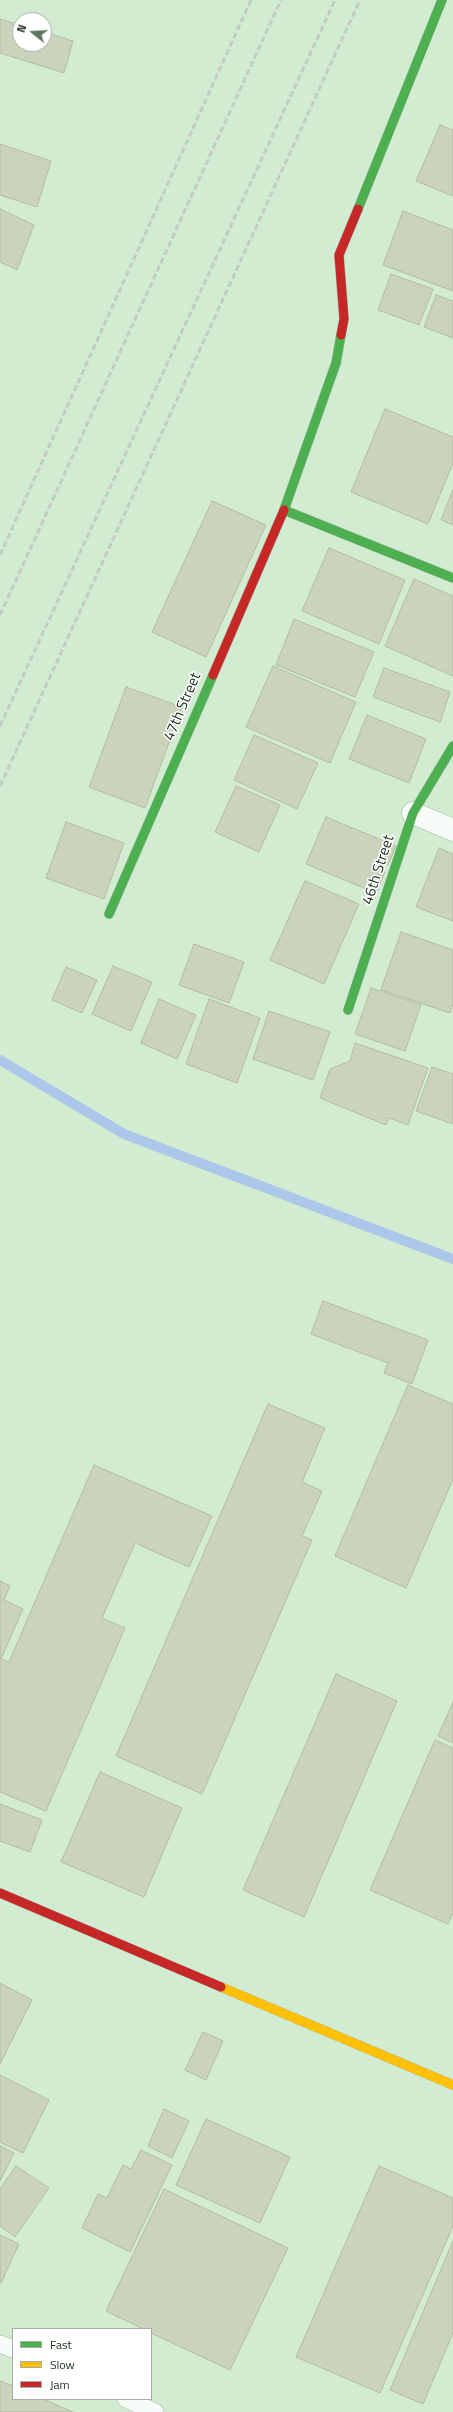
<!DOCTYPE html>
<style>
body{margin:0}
#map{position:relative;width:453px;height:2412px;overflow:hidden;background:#d2ecd2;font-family:"Titillium Web",sans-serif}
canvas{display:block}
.legend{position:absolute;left:12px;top:2328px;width:140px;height:72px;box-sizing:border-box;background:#fff;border:1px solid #a6ada6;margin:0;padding:5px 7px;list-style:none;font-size:12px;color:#203321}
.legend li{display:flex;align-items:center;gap:8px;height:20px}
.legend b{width:20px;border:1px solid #a6ada6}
.north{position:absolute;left:12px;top:12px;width:40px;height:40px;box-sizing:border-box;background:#fff;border:1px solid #a6ada6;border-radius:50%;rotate:288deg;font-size:11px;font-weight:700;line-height:16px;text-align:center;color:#203321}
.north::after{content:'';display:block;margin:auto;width:14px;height:18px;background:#5e745f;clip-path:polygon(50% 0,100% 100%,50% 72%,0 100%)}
</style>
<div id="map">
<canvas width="453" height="2412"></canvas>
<ul class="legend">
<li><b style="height:5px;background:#4caf50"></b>Fast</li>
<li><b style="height:5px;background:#ffc107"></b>Slow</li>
<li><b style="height:5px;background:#c62828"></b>Jam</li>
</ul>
<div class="north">N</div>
</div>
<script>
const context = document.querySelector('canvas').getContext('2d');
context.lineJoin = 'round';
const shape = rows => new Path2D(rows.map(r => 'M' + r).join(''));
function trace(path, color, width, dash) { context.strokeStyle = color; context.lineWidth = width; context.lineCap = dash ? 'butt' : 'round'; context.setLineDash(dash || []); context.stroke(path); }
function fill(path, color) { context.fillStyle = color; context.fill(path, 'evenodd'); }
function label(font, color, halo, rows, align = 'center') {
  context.font = font + ' "Titillium Web",sans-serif'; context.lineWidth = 3; context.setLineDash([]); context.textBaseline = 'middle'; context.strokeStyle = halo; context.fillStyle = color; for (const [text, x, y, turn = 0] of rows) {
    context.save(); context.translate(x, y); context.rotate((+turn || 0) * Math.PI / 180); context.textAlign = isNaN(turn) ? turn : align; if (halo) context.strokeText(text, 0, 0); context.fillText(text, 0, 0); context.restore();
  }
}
const stream = shape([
 [0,1060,124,1134,453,1259]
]);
const building = shape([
 [0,19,20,25,20,44,44,44,44,32,73,41,64,73,0,53,0,19],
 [440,125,453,130,453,196,416,181,440,125],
 [0,144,51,161,37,207,0,195,0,144],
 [0,209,34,225,17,270,0,262,0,209],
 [403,211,453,230,453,291,383,265,403,211],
 [391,274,433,289,419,325,378,310,391,274],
 [436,295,453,301,453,338,424,327,436,295],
 [385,409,453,437,453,463,428,524,351,492,385,409],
 [453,490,453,525,441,520,453,490],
 [212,501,266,525,206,657,152,632,212,501],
 [329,548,405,580,379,644,302,611,329,548],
 [414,579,453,596,453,676,385,646,414,579],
 [294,619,374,652,355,697,276,665,294,619],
 [273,666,356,702,330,763,246,727,273,666],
 [384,668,450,692,440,722,373,697,384,668],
 [126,687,182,707,145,808,89,787,126,687],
 [367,715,426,739,409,783,349,759,367,715],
 [254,735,318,763,297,809,234,780,254,735],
 [236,786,280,805,259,852,215,832,236,786],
 [326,817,396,846,388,865,384,863,381,870,385,872,376,893,306,864,326,817],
 [66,822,124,843,104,899,46,878,66,822],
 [439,848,453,854,453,921,416,907,439,848],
 [305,881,359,904,324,984,270,960,305,881],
 [401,932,453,950,453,1004,450,1013,381,990,401,932],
 [194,944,244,962,229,1003,179,985,194,944],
 [113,966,152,982,131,1031,92,1014,113,966],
 [66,967,97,980,82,1013,52,1000,66,967],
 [371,988,421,1005,405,1051,355,1034,371,988],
 [159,999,196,1015,177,1059,141,1043,159,999],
 [209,999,260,1018,237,1083,186,1064,209,999],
 [269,1011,330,1032,313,1080,253,1059,269,1011],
 [355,1043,428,1068,408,1125,389,1118,386,1125,320,1098,330,1069,350,1061,355,1043],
 [432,1067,453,1074,453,1124,416,1111,432,1067],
 [323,1301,428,1340,412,1384,384,1373,388,1363,311,1334,323,1301],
 [408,1385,453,1404,453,1479,406,1588,335,1556,408,1385],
 [268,1404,325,1428,302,1482,322,1491,302,1536,312,1540,202,1794,116,1756,268,1404],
 [94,1465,212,1516,189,1567,135,1543,102,1618,125,1628,46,1811,0,1792,0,1581,10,1586,4,1600,23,1609,1,1659,9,1662,94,1465],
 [336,1674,397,1701,304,1917,243,1890,336,1674],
 [453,1702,453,1743,438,1736,453,1702],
 [435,1740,453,1748,453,1913,448,1924,370,1890,435,1740],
 [100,1772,182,1808,144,1897,61,1862,100,1772],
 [0,1804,42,1820,30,1852,0,1841,0,1804],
 [0,1983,32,2000,0,2064,0,1983],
 [203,2032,223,2041,206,2080,185,2070,203,2032],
 [0,2075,49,2100,23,2153,0,2142,0,2075],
 [164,2109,189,2121,172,2158,148,2146,164,2109],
 [206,2119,290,2157,260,2223,176,2185,206,2119],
 [0,2146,14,2153,0,2181,0,2146],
 [141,2150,172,2165,130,2252,82,2228,98,2194,107,2198,123,2165,131,2169,141,2150],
 [16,2166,49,2188,15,2237,0,2226,0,2189,16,2166],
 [379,2166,453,2198,453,2226,380,2393,296,2357,379,2166],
 [164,2189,288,2248,230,2370,151,2333,151,2329,143,2329,106,2311,164,2189],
 [0,2235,19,2244,1,2283,0,2283,0,2235],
 [453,2241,453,2333,423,2404,390,2390,453,2241],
 [0,2381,13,2386,13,2399,43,2399,73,2412,0,2412,0,2381]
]);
const lane = shape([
 [0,2344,13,2349],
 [126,2399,155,2412]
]);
const street = shape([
 [413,813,453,830]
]);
const fast = shape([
 [358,209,442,0],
 [341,335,336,363,284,510,453,578],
 [109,914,213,675],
 [348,1010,413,813,453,746]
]);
const slow = shape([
 [221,1987,453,2085]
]);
const jam = shape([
 [341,335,344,319,339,255,358,209],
 [213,675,284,510],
 [0,1893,221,1987]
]);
const rail = shape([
 [0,555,251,0],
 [0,615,281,0],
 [0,726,335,0],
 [0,786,360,0]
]);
const streetNames = [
 ["47th Street",183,707,-67],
 ["46th Street",379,870,-72]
];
trace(stream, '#acc7e9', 10);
fill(building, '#ccd3bc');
trace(building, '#b4bba4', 1);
trace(lane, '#a5b9a5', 18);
trace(street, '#a5b9a5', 23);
trace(fast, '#a5b9a5', 10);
trace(slow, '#a5b9a5', 10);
trace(jam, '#a5b9a5', 10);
trace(lane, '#f8fcf8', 17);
trace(street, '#f8fcf8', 22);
trace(fast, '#4caf50', 9);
trace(slow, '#ffc107', 9);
trace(jam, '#c62828', 9);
trace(rail, '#c4ccc4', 3, [6, 3]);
label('15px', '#203321', '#fff', streetNames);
</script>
